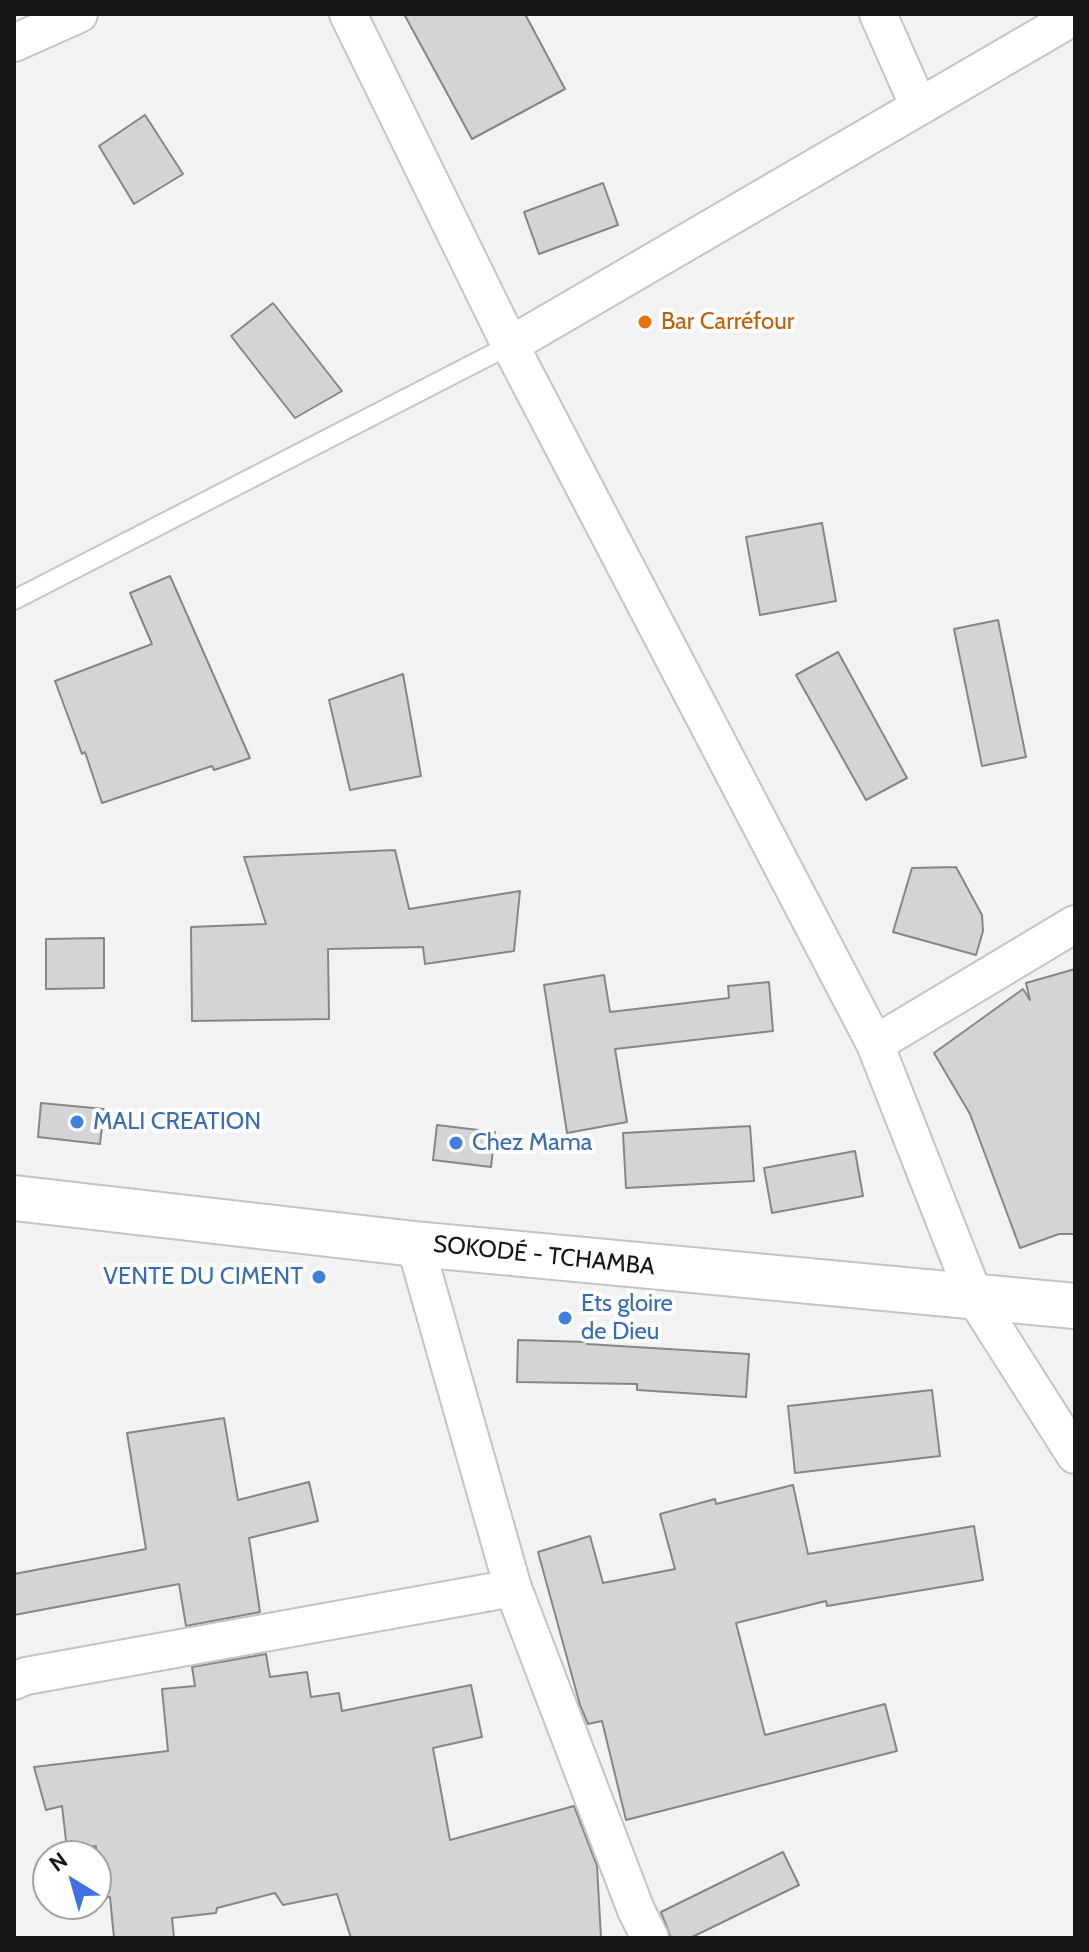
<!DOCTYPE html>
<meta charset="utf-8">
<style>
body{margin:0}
#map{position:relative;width:1089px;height:1952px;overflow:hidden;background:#f2f2f4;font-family:Cabin,sans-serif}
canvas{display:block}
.frame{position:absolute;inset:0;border:16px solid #161617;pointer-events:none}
.north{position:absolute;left:32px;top:1840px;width:80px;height:80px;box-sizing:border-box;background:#fff;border:2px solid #a2a2a2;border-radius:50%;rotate:323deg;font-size:22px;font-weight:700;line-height:32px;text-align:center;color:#161617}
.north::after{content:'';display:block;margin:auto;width:28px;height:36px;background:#4070e1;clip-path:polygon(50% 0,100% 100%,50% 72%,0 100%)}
</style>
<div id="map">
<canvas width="1089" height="1952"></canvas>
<div class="frame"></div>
<div class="north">N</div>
</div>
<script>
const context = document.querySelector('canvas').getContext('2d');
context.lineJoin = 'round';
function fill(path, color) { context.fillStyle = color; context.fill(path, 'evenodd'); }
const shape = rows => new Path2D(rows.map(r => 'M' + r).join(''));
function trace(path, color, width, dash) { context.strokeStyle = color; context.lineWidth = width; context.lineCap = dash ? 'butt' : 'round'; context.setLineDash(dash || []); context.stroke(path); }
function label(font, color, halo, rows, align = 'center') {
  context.font = font + ' Cabin,sans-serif'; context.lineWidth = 8; context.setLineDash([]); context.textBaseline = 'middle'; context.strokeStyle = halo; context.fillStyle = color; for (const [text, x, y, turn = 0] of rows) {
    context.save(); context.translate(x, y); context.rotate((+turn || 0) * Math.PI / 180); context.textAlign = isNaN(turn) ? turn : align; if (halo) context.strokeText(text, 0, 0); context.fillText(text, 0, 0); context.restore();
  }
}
const building = shape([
 [404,14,525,14,565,89,472,139,404,14],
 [145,115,183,174,134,204,99,146,145,115],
 [603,183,618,225,539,254,524,212,603,183],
 [273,303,342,391,295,418,231,336,273,303],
 [822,523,836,601,760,615,746,537,822,523],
 [170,576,250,758,214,770,212,766,102,803,85,752,82,754,55,681,152,644,130,593,170,576],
 [998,620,1026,757,982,766,954,629,998,620],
 [838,652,907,778,866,800,796,675,838,652],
 [403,674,421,776,350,790,329,700,403,674],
 [395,850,409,909,520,891,514,951,425,964,423,947,328,949,329,1019,192,1021,191,927,266,924,244,857,395,850],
 [956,867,982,915,983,931,976,955,893,932,912,868,956,867],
 [104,938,104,988,46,989,46,939,104,938],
 [1075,969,1075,1234,1059,1234,1020,1248,970,1114,934,1053,1023,989,1030,1000,1026,983,1075,969],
 [604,975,610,1012,729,998,728,986,769,982,773,1031,615,1049,627,1122,567,1133,544,985,604,975],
 [41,1103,104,1109,100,1144,38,1137,41,1103],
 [437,1125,495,1132,491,1167,433,1160,437,1125],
 [750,1126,754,1181,626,1188,623,1133,750,1126],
 [855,1151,863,1196,772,1213,764,1168,855,1151],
 [518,1340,587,1342,587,1344,749,1354,746,1397,637,1390,637,1384,517,1382,518,1340],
 [932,1390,940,1456,795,1473,788,1406,932,1390],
 [224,1418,238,1500,309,1482,318,1521,249,1538,260,1612,186,1626,179,1584,14,1615,14,1574,146,1549,127,1433,224,1418],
 [793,1485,808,1554,974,1526,983,1580,827,1606,826,1601,736,1623,765,1735,885,1704,897,1751,626,1820,602,1721,588,1724,580,1705,538,1552,590,1536,603,1583,675,1569,660,1514,715,1499,716,1504,793,1485],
 [266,1654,270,1677,307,1672,311,1697,339,1693,342,1711,471,1685,482,1737,433,1748,450,1840,574,1806,597,1866,601,1938,351,1938,337,1894,283,1905,275,1893,217,1908,216,1913,172,1918,174,1938,114,1938,110,1897,96,1898,96,1846,67,1849,62,1806,46,1810,34,1767,168,1751,162,1689,195,1686,192,1667,266,1654],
 [783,1852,799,1885,690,1938,671,1938,661,1912,783,1852]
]);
const lane = shape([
 [14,600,510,345]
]);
const street = shape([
 [348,14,510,345,875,1044,975,1298,1075,1455],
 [878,14,919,107],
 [14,43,79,14],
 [510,345,1075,16],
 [875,1044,1075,924],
 [415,1244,513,1588,636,1910,650,1938],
 [14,1681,26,1676,513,1588]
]);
const primary = shape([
 [14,1198,415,1244,1075,1306]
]);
const markers = [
 [645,322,8,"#e8710a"],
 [77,1122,8,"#3f7fe0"],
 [456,1143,8,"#3f7fe0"],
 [319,1277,8,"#3f7fe0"],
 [565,1318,8,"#3f7fe0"]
];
const foodNames = [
 ["Bar Carréfour",661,322]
];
const shopNames = [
 ["MALI CREATION",93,1122],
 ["Chez Mama",472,1143],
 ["VENTE DU CIMENT",303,1277,"right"],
 ["Ets gloire",581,1304],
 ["de Dieu",581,1332]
];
const streetNames = [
 ["SOKODÉ - TCHAMBA",544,1256,6]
];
fill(building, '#d4d3d5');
trace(building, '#868688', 2);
trace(lane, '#c3c4c6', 22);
trace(street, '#c3c4c6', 40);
trace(primary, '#c3c4c6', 48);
trace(lane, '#fff', 18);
trace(street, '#fff', 36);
trace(primary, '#fff', 44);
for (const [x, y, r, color] of markers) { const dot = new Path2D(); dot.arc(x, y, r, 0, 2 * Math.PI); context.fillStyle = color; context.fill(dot); trace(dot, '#fff', 3); }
label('24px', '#c56008', '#fff', foodNames, 'left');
label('24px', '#366cbe', '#fff', shopNames, 'left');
label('24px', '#161617', '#fff', streetNames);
</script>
